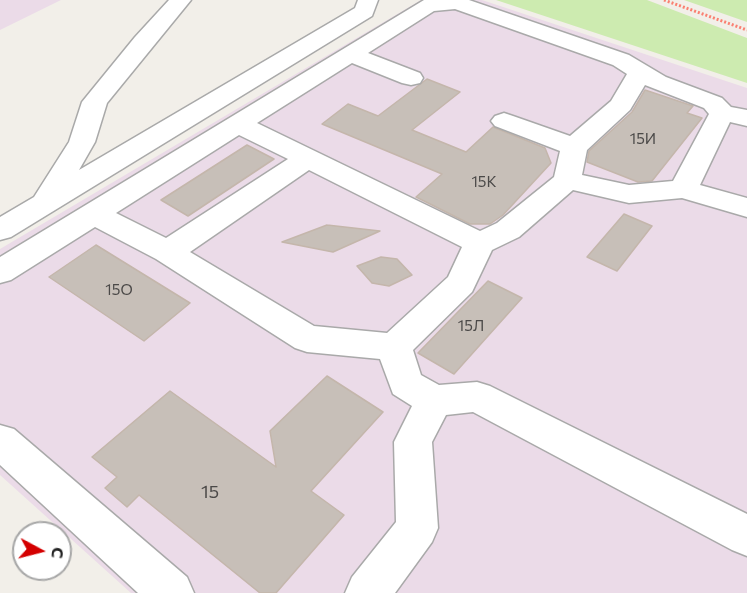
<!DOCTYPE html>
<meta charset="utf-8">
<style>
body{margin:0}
#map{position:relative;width:747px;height:593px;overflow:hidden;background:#f2efe9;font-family:Commissioner,sans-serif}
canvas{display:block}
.north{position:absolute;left:12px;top:521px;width:60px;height:60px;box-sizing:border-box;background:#fff;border:2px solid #a7a7a7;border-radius:50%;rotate:97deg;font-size:16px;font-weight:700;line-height:24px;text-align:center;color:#222}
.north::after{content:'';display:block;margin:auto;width:21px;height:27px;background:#d40000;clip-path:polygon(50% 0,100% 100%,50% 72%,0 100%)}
</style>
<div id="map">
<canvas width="747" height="593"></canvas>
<div class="north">С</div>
</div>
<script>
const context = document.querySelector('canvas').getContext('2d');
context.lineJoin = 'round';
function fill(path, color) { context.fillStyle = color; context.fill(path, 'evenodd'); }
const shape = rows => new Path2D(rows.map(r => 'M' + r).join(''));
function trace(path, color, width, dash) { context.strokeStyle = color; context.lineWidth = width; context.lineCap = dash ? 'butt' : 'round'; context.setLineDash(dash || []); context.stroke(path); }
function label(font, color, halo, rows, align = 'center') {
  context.font = font + ' Commissioner,sans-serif'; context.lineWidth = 4.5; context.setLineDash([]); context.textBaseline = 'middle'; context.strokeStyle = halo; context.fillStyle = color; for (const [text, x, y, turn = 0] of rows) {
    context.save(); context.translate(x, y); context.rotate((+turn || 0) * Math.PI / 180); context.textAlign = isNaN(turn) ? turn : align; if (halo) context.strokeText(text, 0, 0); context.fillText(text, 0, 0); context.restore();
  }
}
const industrial = shape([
 [0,0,61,0,0,30],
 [421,0,482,0,747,88,747,593,131,593,0,475,0,249]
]);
const grass = shape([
 [496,0,647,0,747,38,747,83],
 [684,0,747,0,747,22]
]);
const building = shape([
 [427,79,460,92,412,130,466,152,493,127,545,148,551,163,503,215,490,224,470,224,416,197,442,174,322,124,348,104,378,116,427,79],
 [645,90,693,106,687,113,702,118,652,181,638,182,587,162,589,151,632,112,645,90],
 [247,145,274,159,188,216,161,200,247,145],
 [624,214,652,226,617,271,587,257,624,214],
 [327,225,380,231,333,252,282,242,327,225],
 [96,245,190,303,144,341,49,277,96,245],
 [381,257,397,259,412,275,389,286,372,283,357,266,381,257],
 [488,281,522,298,454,374,418,353,488,281],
 [327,376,383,412,311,491,344,515,276,593,260,593,139,495,127,507,105,488,117,477,92,457,170,391,276,467,270,431,327,376]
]);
const path = shape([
 [664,0,747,30]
]);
const minor = shape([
 [169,0,191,0,107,103,95,142,79,170,355,8,358,0,378,0,372,16,11,237,0,240,0,217,34,197,69,142,82,102,135,37,169,0],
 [424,0,469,0,629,55,666,77,722,98,731,107,747,110,747,126,730,122,700,185,747,198,747,217,682,198,629,203,573,190,519,237,492,250,472,292,413,350,421,375,439,385,477,382,490,386,747,514,747,556,732,550,473,412,446,415,432,442,438,528,432,542,395,593,345,593,352,577,396,522,394,442,412,406,393,394,380,359,307,352,295,348,156,259,95,227,11,280,0,283,0,257,424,0],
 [455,9,613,65,627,74,611,101,570,136,513,116,504,113,495,116,491,121,495,126,560,151,554,177,497,223,480,231,257,123,352,63,402,83,411,85,420,83,423,78,420,73,368,53,434,11,455,9],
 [645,85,704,108,709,114,673,181,629,185,582,175,587,150,630,110,645,85],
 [239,135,288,159,166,238,116,213,239,135],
 [309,170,462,247,448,277,387,333,314,326,190,252,309,170],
 [0,425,14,429,187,577,194,593,138,593,0,465,0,425]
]);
const numberNames = [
 ["15И",643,139],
 ["15К",484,182],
 ["15О",119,290],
 ["15Л",471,326]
];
const nearNumbernames = [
 ["15",210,492]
];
fill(industrial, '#ebdbe8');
fill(grass, '#cdebb0');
fill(building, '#c7bfb8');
trace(building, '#c4b6ab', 1.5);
trace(minor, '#a9a9a9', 3);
trace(path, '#fa8072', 3, [2, 2]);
fill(minor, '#fff');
label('15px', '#4b4948', null, numberNames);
label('18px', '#4b4948', null, nearNumbernames);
</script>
